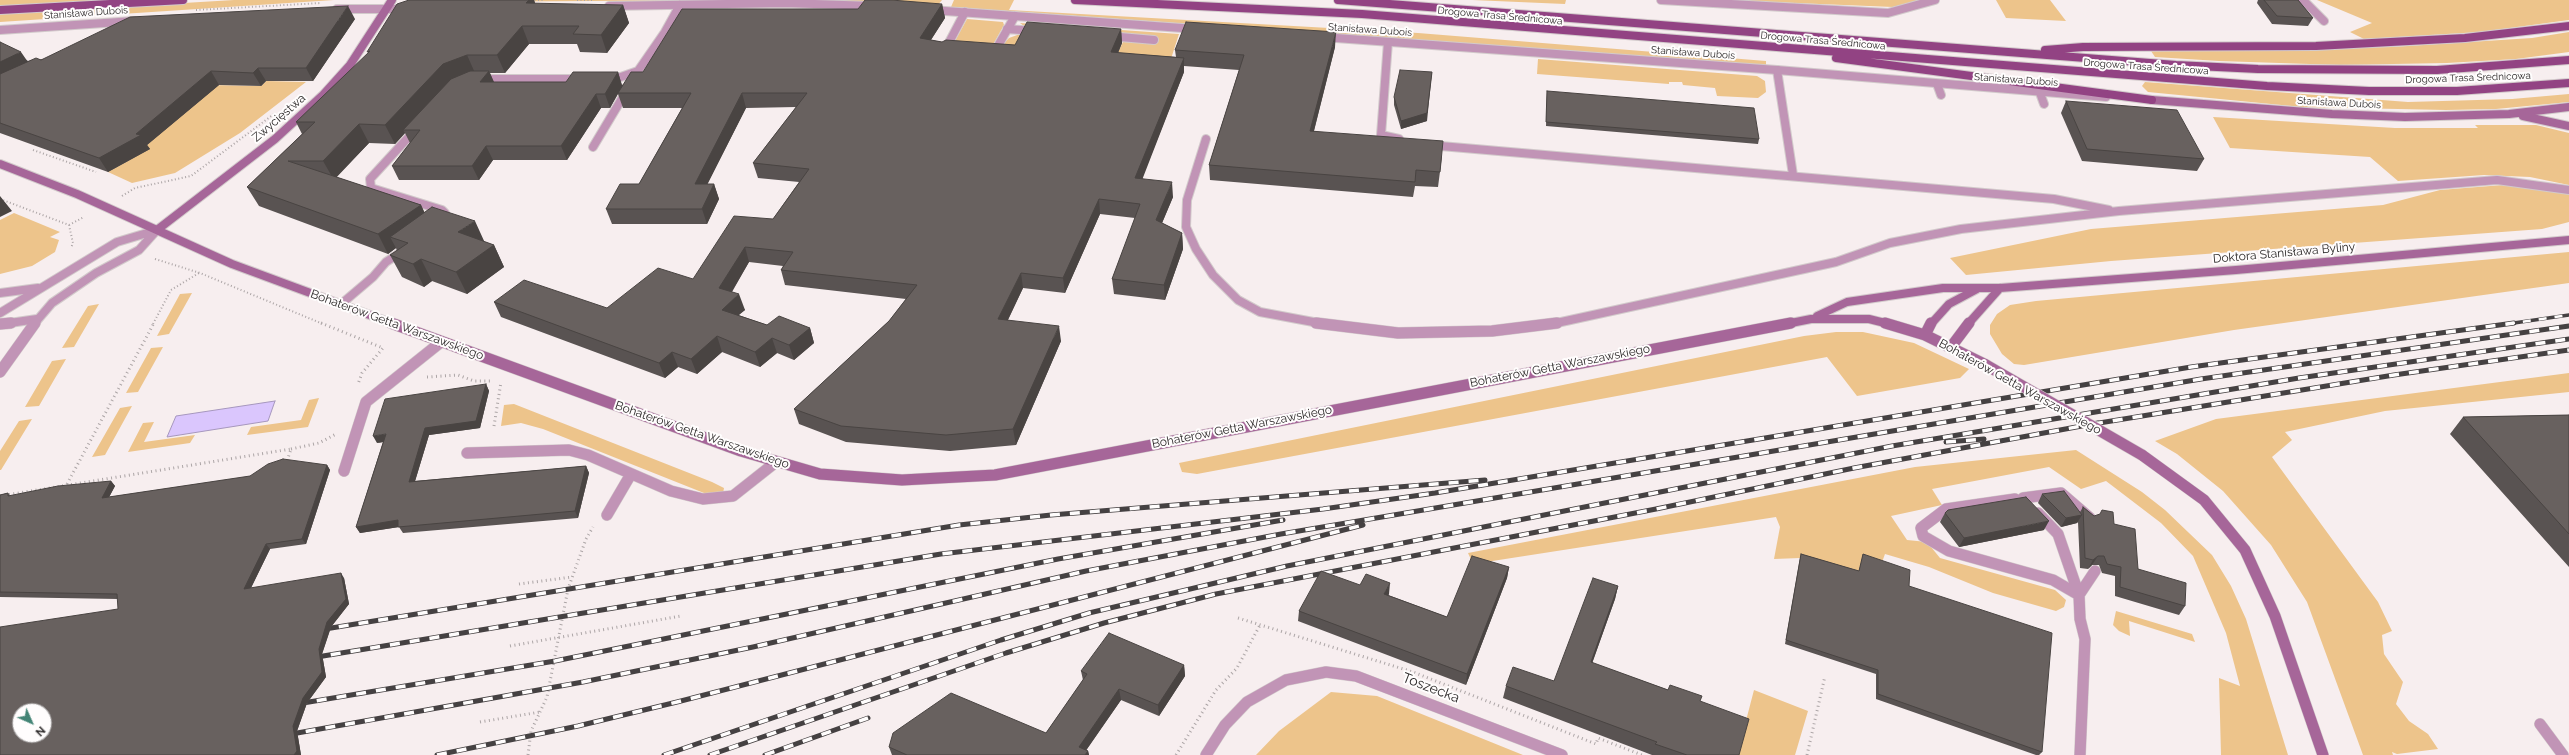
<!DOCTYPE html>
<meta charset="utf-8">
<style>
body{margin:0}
#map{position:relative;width:2569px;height:755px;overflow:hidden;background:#f7eeef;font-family:Raleway,sans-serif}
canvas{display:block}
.north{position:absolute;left:12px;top:703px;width:40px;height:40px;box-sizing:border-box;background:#fffdfd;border:1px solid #aaa8a8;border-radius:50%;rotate:135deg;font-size:11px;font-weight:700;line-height:16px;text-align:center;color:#2b2828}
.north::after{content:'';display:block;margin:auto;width:14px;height:18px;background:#438475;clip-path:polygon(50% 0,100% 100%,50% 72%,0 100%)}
</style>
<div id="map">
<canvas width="2569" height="755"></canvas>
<div class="north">N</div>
</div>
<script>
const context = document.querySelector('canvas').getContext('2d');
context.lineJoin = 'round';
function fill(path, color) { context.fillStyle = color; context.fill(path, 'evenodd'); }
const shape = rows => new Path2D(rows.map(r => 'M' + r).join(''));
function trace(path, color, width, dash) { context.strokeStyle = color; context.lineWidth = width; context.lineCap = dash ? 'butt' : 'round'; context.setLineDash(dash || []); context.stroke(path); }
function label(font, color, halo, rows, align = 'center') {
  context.font = font + ' Raleway,sans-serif'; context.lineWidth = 4; context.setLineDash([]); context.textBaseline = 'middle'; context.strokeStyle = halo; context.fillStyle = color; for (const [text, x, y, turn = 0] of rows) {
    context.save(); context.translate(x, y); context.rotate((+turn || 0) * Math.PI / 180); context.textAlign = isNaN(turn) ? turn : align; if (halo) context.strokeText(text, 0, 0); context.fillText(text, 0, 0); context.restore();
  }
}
const green = shape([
 [0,0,119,0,0,7],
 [234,0,334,0,0,22,0,14],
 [418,0,942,0,937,6,755,0,428,2],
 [954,0,1014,0,1009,10,1418,33,1766,61,1766,65,951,7],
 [1472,0,1566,0,1565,4],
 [1721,0,1920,0,1893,7],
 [1996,0,2050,0,2066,21,2006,18],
 [2317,0,2569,0,2569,20,2480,32,2364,39,2350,32,2372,23],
 [967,19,1003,22,1004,25,994,43,1004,43,1009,38,1020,34,1118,52,1123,42,1153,43,1024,26,1020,23,1179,34,1168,68,949,52],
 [2569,32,2569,52,2516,59,2447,63,2340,65,2219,61,2155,57,2151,51,2392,47,2532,38],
 [1538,59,1757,76,1765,81,1766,92,1758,98,1717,96,1715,88,1683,85,1682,82,1669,82,1669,84,1537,74],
 [266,81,306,82,240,133,175,173,132,183,108,172,149,149,145,147,208,85,261,86],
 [2145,82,2408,102,2512,99,2569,94,2569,102,2496,109,2446,110,2302,107,2148,92,2142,86],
 [2213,117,2395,128,2478,128,2475,125,2536,125,2569,133,2569,185,2530,177,2484,175,2398,181,2370,157,2230,148],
 [2503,185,2535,187,2569,194,2569,222,2542,229,2111,261,1966,275,1950,258,2091,229,2383,205,2440,190],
 [14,213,60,232,50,237,59,240,55,252,32,266,0,274,0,220],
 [2569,252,2569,283,2234,330,2024,365,2014,364,2002,354,1990,334,1990,325,1997,314,2010,305,2036,301],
 [192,293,169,334,157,336,180,294],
 [99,304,74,347,62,348,88,306],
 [1836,332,1863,332,1914,343,1969,369,1960,378,1857,396,1827,357,1197,474,1182,472,1179,463,1804,336],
 [163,347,138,392,126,393,151,348],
 [66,359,39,406,25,407,52,361],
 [2569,373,2569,392,2385,411,2285,432,2292,440,2272,457,2378,602,2392,631,2382,635,2384,654,2403,682,2396,704,2409,721,2428,734,2438,749,2397,754,2392,752,2393,755,2363,755,2307,602,2271,545,2223,491,2177,454,2155,441,2216,419],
 [319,398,308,427,247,435,251,427,301,420,309,400],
 [514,404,712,482,724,488,722,499,703,499,704,493,543,429,521,423,501,426,504,405],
 [132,406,105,455,92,457,120,408],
 [32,419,1,470,0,470,0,451,19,421],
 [154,422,144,442,195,435,190,443,128,452,143,423],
 [2076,450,2142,492,2165,510,2212,555,2231,586,2246,619,2288,755,2221,755,2219,678,2240,686,2226,633,2193,556,2161,523,2106,481,2081,489,2049,467,1932,489,1942,505,1891,516,1907,540,1927,542,1940,558,2055,590,2066,600,2064,607,2056,611,1993,593,1929,567,1885,554,1881,565,1857,576,1800,558,1774,559,1780,527,1776,517,1473,564,1468,553,1915,467],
 [2116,611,2192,634,2195,642,2129,621,2130,636,2119,631,2113,625],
 [1754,690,1808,711,1795,755,1737,755],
 [1331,692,1377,696,1523,755,1256,755,1279,731]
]);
const water = shape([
 [275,401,268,421,167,437,176,416,275,401]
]);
const pathFar1 = shape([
 [531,0,544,0],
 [577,0,594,0],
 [196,10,321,3],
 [33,150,96,172],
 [122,196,135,188,191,176,274,114],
 [0,199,69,225,73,243,71,248],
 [69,225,84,217],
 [155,259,200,273,323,324],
 [153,324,171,290,199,273]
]);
const path = shape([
 [321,323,383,348,362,373,358,384],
 [427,377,458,375,474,381,491,381],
 [494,426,501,382],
 [291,449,319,443,336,434],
 [67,484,154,323],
 [0,496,291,449,287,461],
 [519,584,572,577],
 [1238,618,1413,672,1596,744,1598,738,1642,755],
 [510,646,681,616],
 [480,722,540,712],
 [528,755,531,731,547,697,568,589,586,539,593,527],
 [1176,755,1216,690,1237,668,1260,625],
 [1807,755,1825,676]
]);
const laneFar1 = shape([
 [1661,0,1888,13,1935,0],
 [2298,0,2306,3,2324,21],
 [1007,29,1035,31],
 [1109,36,1154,40],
 [1388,42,1381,135,1399,139],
 [999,44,1015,16],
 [945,50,965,12],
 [1777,70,1793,175],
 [480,79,582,79],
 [606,79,615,79,638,71,665,32,680,5],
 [1937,84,1941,95],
 [2040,93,2044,104],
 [416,129,370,179,371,188,442,210,445,213,443,221],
 [1206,139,1187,200,1186,227,1196,249,1213,275,1238,300,1260,312,1324,324],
 [1429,145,2054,199,2109,210],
 [593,147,627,90],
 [0,293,38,288],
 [340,305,373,277,386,262,403,251],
 [0,313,117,242,157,230],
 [3,324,37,319],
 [34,324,52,303,96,273,139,250,157,230],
 [1552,324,1836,262,1890,243,1961,229,2119,211,2497,180,2569,190]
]);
const lane = shape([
 [1316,323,1398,333,1492,331,1557,323],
 [0,324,11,323],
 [0,372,35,323],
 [467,453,569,450,588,455,671,491,703,499,733,496,776,462],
 [344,471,366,402,441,342],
 [2023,498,2061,493,2090,518],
 [2015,499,1946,509,1921,528,1923,536,1949,551,2053,580,2079,595,2095,571],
 [2038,513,2058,534,2079,595,2080,619,2085,639,2080,755],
 [607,515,631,474],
 [2540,724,2563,755]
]);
const streetFar1 = shape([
 [609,6,785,3,873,6],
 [337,9,407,9],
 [931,10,1196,29],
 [0,30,134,21],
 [1322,37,1777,70,2106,97]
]);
const street = shape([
 [1206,755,1225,725,1247,702,1286,680,1326,672,1356,676,1562,755]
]);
const secondaryFar1 = shape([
 [2152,100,2332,114,2405,117,2509,114,2569,107],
 [2523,116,2569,126],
 [0,164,77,194,232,264,394,324],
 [157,230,275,139,323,95,350,65,392,0],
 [1817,316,1847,302,1943,288,2000,288,2236,270,2569,240],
 [1786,324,1811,319,1869,319,1889,324],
 [1931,324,1949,304,1977,289],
 [1968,324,2000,288]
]);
const secondary = shape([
 [391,323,741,451,820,474,902,480,995,475,1791,323],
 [1885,323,1925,335,1986,365],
 [1925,335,1931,323],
 [1951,347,1969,323],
 [2142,455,2204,500,2245,550,2275,616,2323,755]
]);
const primary = shape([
 [1075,0,1362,14,2267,86,2369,91,2457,91,2569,83],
 [1338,0,2176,65,2258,69,2437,70,2569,60],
 [0,10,183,0],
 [2045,50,2083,47,2316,46,2465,38,2569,26],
 [1836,58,2152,100]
]);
const railFar1 = shape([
 [2507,324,2569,315]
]);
const rail = shape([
 [2093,424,2394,375,2569,350],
 [1946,442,1984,439],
 [319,630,959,525,1051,515,1485,480],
 [311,658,941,554,1323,509,1435,493,2191,367,2514,323],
 [297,704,555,661,1058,559,1283,520],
 [286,735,583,682,753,647,1086,571,1281,534,2201,379,2569,326],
 [437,755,578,726,677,702,1363,525],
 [664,755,1001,640,1089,613,1287,566,1892,446,2299,378,2569,339],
 [710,755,1006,653,1104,623,1216,594,1656,509,1854,468,2098,423],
 [765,755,868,718]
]);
const secondaryBridge = shape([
 [1986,365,2142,455]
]);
const wall = shape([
 [534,0,535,4,623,5,629,23,607,53,580,52,577,44,529,44,505,73,490,73,494,82,566,82,618,72,622,85,643,72,858,9,942,4,945,18,931,40,942,42,1015,45,1121,29,1122,43,1118,53,1176,57,1175,50,1335,47,1314,131,1442,156,1438,187,1415,186,1413,197,1210,180,1209,165,1239,70,1184,66,1184,72,1142,178,1173,197,1162,223,1182,233,1183,249,1165,300,1114,294,1112,279,1135,218,1100,214,1065,293,1023,288,1008,320,1061,341,1016,445,950,451,846,442,799,424,794,409,889,321,906,299,785,285,781,270,783,266,749,262,732,292,745,310,738,315,767,325,810,328,814,343,794,360,777,353,760,367,722,352,697,374,678,367,665,378,501,317,494,302,607,308,693,279,773,219,799,182,758,178,753,163,796,107,746,108,707,184,714,184,719,199,707,224,612,224,606,209,639,184,682,108,623,108,618,94,610,108,601,108,567,160,493,160,479,180,399,180,392,166,410,143,405,133,395,144,369,143,336,177,421,205,424,212,485,242,494,245,504,267,467,294,432,281,424,287,402,277,390,255,397,251,396,248,388,254,259,206,247,187,302,134,296,122],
 [2258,0,2298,0,2313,18,2308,26,2272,24,2257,3],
 [355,19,313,81,266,81,261,86,219,85,147,145,150,149,108,172,0,133,0,42,28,61],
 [1547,91,1759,139,1758,144,1546,126],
 [1394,97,1427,121,1401,129,1394,105],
 [2066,101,2204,159,2197,171,2082,161,2061,113],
 [486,384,489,391,480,428,429,435,415,481,586,466,589,473,578,518,403,533,399,527,360,533,356,527,383,442,377,443],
 [2569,415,2569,567,2450,434,2463,417],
 [327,465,330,470,306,544,270,549,251,588,344,578,349,604,331,627,322,654,326,677,307,703,297,731,301,755,0,755,118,609,118,599,0,597,0,495,8,493,10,496,111,481,115,486,109,497],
 [2042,494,2080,512,2083,507,2094,516,2114,524,2138,569,2185,606,2179,615,2115,596,2115,576,2102,573,2099,565,2092,565,2088,569,2080,568,2078,522,2077,523,2061,527,2038,503],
 [1945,513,2044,530,1959,547,1940,522],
 [1801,554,1859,571,1862,559,1863,554,1909,586,2042,752,2039,755,2036,755,1876,699,1876,674,1785,644,1800,558],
 [1509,567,1507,578,1466,685,1298,621,1299,611,1360,585,1389,594,1388,595,1447,617],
 [1618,586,1615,599,1592,663,1700,701,1739,755,1652,755,1503,698,1506,686,1554,681],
 [1184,665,1185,676,1159,716,1121,700,1086,750,1088,751,1089,755,892,755,889,747,1046,733,1083,680,1081,671]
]);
const shadedWall = shape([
 [529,0,534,0,539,14,526,3],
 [942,4,945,18,923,52,920,38],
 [623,5,629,23,607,53,601,35],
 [348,6,355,19,313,81,306,68],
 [522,26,529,44,505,73,497,55],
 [1121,29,1122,43,1112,67,1111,52],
 [1336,32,1335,47,1310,146,1310,131],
 [21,52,30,65,0,80,0,62],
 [467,55,475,73,403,130,405,133,395,144,385,125,443,64],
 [1184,58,1184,72,1137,193,1135,178],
 [258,68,266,81,261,86,253,73],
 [211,71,219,85,147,145,150,149,108,172,99,158,136,134],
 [489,71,495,85,480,82],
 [618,72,622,86,610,108,605,94],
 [1432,72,1427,121,1401,129,1401,121],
 [742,93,746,108,700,199,695,184],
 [596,94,601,108,567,160,561,146],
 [359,124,369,143,334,180,323,161],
 [486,146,493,160,479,180,472,166],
 [1172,182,1173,197,1157,235,1156,220],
 [714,184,719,199,707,224,702,209],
 [0,196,12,211,0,217],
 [1099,199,1100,214,1065,293,1063,278],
 [421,205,430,224,390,237,396,248,388,254,378,234],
 [475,221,485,243,458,232],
 [1182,233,1183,249,1165,300,1164,285],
 [494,245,504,267,467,294,456,272],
 [745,247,749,262,725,303,719,288],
 [421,259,432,281,424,287,413,264],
 [1021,273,1023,288,1001,334,998,319],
 [739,294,745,310,727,325,722,310],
 [1059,326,1061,341,1016,445,1013,429],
 [810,328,814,343,794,360,789,345],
 [717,336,722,352,697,374,691,359],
 [772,338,777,353,760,367,755,352],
 [672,352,678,367,665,378,659,363],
 [486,384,489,391,480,428,429,435,413,488,409,482,425,428],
 [386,434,390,441,377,443,373,436],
 [327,465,330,470,306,544,302,539],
 [586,466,589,473,578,518,575,511],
 [111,481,115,486,106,503,102,498],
 [2082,515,2077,523,2061,527,2066,518],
 [398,520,399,527,360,533,356,527],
 [2049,521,2044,530,1959,547,1964,538],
 [266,544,270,549,248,594,244,589],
 [2098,556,2092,565,2088,569,2093,560],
 [1509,567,1507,578,1466,685,1467,674],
 [341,573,344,578,349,604,331,627,322,654,326,677,307,703,297,731,301,755,294,755,293,726,319,649],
 [1390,583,1389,594,1383,605,1384,594],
 [1618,586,1615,599,1588,675,1591,662],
 [1184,665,1185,676,1159,716,1158,705],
 [1119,689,1121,700,1083,755,1079,747],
 [1088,751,1089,755,1085,755]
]);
const building = shape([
 [409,0,529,0,526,3,623,5,601,35,573,34,579,26,522,26,497,55,467,55,443,64,385,125,359,124,323,161,288,161,421,205,378,234,247,187,315,122,296,122,370,51,367,52,397,4,409,0],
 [865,0,891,0,942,4,920,38,942,42,946,40,1015,45,1027,22,1121,29,1111,52,1184,58,1135,178,1172,182,1156,220,1182,233,1164,285,1112,279,1140,204,1099,199,1063,278,1021,273,998,319,1059,326,1013,429,946,435,841,426,794,409,889,321,917,285,781,270,793,252,745,247,719,288,739,294,722,310,767,325,779,316,810,328,789,345,772,338,755,352,717,336,691,359,672,352,659,363,494,302,524,280,607,308,658,268,693,279,734,216,773,219,809,169,753,163,807,93,742,93,695,184,714,184,702,209,606,209,620,184,639,184,691,93,618,93,631,72,643,72,682,9,858,9,865,0],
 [2264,0,2298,0,2313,18,2277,16,2264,0],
 [348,6,306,68,258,68,253,73,211,71,136,134,141,135,99,158,0,123,0,74,36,58,41,60,130,17,348,6],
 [1186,22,1336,32,1310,131,1443,141,1440,172,1416,170,1415,182,1209,165,1244,55,1175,50,1186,22],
 [0,42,21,52,0,62,0,42],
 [1400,70,1432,72,1427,113,1401,121,1394,97,1400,70],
 [470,71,489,71,480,82,566,82,573,72,618,72,605,94,596,94,561,146,486,146,472,166,392,166,420,130,403,130,451,79,470,71],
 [1547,91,1754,108,1759,139,1546,122,1547,91],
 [2066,101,2177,110,2204,159,2087,149,2066,101],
 [432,207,475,221,458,232,494,245,456,272,421,259,413,264,390,255,408,243,390,237,432,207],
 [486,384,476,421,425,428,409,482,586,466,575,511,398,527,398,520,356,527,386,434,373,436,385,399,486,384],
 [2569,415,2569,534,2463,417,2569,415],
 [283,459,327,465,302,539,266,544,244,589,341,573,346,599,327,622,319,649,322,672,303,698,293,726,297,751,294,755,0,755,0,627,118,609,117,594,0,592,0,495,8,493,8,496,58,486,111,481,102,498,250,476,268,464,283,459],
 [20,711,44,711,44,735,20,735,20,711],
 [2064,491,2082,515,2066,518,2042,494,2064,491],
 [2026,497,2049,521,1964,538,1945,513,1948,510,2026,497],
 [2083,507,2094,516,2100,514,2102,510,2113,512,2114,524,2135,529,2138,569,2186,583,2185,606,2120,587,2121,567,2107,564,2104,556,2098,556,2093,560,2085,558,2083,507],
 [1801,554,1859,571,1863,554,1910,570,1909,586,2052,633,2042,752,1878,694,1878,670,1786,640,1801,554],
 [1472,556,1509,567,1467,674,1299,611,1321,571,1360,585,1366,574,1390,583,1384,594,1447,617,1472,556],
 [1593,578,1618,586,1591,662,1668,690,1670,685,1702,696,1700,701,1749,719,1739,755,1687,755,1655,744,1657,742,1506,686,1513,667,1554,681,1593,578],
 [1109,633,1184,665,1158,705,1119,689,1079,747,1088,751,1085,755,907,755,889,747,893,733,951,693,1046,733,1087,674,1081,671,1109,633]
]);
const farStreetnames = [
 ["Stanisława Dubois",86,13,-4],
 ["Drogowa Trasa Średnicowa",1500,16,5],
 ["Stanisława Dubois",1370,30,4],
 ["Drogowa Trasa Średnicowa",1823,41,5],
 ["Stanisława Dubois",1693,53,4],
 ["Drogowa Trasa Średnicowa",2146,67,4],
 ["Drogowa Trasa Średnicowa",2468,78,-2],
 ["Stanisława Dubois",2016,80,4],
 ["Stanisława Dubois",2339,103,3]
];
const streetNames = [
 ["Zwycięstwa",279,118,-41],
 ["Doktora Stanisława Byliny",2284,253,-5],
 ["Bohaterów Getta Warszawskiego",397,325,20],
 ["Bohaterów Getta Warszawskiego",1560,366,-11],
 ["Bohaterów Getta Warszawskiego",2020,387,29],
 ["Bohaterów Getta Warszawskiego",1242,427,-11],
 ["Bohaterów Getta Warszawskiego",702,435,19]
];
const nearStreetnames = [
 ["Toszecka",1431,688,21]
];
fill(green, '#edc48b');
fill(water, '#dac6fd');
trace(water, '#a697bd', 1);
trace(laneFar1, '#d2cacb', 10);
trace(lane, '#d2cacb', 12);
trace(streetFar1, '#d2cacb', 10);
trace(street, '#d2cacb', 12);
trace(secondaryFar1, '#d2cacb', 10);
trace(secondary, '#d2cacb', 12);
trace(primary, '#d2cacb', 10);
trace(pathFar1, '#aca5a6', 2, [1, 2.5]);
trace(path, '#aca5a6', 3, [1, 3.5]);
trace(laneFar1, '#c194b6', 8);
trace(lane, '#c194b6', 11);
trace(streetFar1, '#c194b6', 8);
trace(street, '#c194b6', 11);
trace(secondaryFar1, '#a66699', 8);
trace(secondary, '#a66699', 11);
trace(primary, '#924383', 8);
trace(railFar1, '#454142', 3.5);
trace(rail, '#454142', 5);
trace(railFar1, '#fffdfd', 2.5, [8]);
trace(rail, '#fffdfd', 3.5, [10]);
trace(secondaryBridge, '#d2cacb', 12, []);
trace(secondaryBridge, '#a66699', 11);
fill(wall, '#595352');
fill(shadedWall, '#494442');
fill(building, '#68615f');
trace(building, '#494442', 1);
label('10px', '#2b2828', '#fffdfd', farStreetnames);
label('12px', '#2b2828', '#fffdfd', streetNames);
label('14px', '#2b2828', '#fffdfd', nearStreetnames);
</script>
